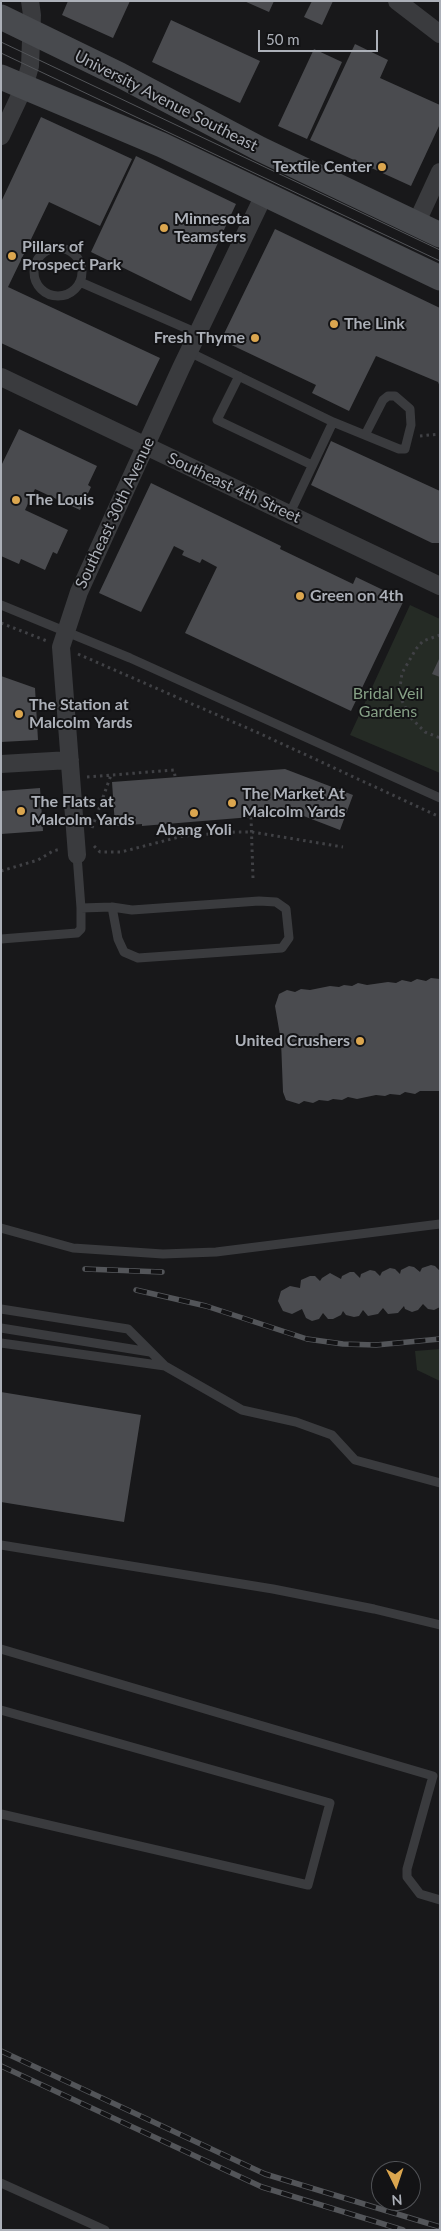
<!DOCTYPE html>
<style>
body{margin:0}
#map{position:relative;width:441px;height:2231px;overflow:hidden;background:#18181a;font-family:Lato,sans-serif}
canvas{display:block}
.frame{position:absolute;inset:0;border:2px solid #acb0b8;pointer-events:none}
.north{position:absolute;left:371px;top:2161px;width:50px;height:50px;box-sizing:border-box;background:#131315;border:1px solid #505256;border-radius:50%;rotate:176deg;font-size:14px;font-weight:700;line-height:20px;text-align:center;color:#acb0b8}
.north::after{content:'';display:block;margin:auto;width:18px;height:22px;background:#dba64f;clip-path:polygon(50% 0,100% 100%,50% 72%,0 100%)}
.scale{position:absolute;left:258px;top:30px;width:120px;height:22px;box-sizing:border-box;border:2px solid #acb0b8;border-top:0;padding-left:6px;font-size:15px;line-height:18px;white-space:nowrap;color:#acb0b8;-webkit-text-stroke:4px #131315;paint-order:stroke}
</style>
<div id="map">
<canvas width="441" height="2231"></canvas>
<div class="frame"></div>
<div class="north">N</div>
<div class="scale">50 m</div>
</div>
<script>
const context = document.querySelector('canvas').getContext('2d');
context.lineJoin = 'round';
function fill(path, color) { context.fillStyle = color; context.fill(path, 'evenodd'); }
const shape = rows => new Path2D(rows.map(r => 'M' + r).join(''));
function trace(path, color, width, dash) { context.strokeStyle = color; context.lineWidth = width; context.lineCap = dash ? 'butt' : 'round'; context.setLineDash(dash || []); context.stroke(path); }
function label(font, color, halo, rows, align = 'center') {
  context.font = font + ' Lato,sans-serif'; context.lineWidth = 4; context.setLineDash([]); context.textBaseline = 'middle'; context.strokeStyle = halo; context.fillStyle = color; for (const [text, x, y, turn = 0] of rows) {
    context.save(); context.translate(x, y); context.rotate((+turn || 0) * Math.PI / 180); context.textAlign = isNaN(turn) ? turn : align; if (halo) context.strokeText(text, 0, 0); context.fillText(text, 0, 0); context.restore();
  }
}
const green = shape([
 [410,605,440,619,440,773,350,735],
 [440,1349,440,1381,417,1370,415,1351]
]);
const building = shape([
 [68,1,130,1,113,38,62,15],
 [244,1,274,1,269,12],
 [312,1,333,1,322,25,304,17],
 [171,20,260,61,240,103,152,62],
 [355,44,388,60,380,78,440,105,440,124,411,186,310,140],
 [314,49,342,62,307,139,278,126],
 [41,117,132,159,100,226,49,202,8,287,160,358,137,406,1,343,1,202],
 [136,156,236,204,191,301,91,252],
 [275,229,440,308,440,387,438,382,376,356,349,411,312,393,316,385,221,340],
 [19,429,97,466,88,485,91,487,80,510,35,489,25,510,68,530,57,554,53,552,45,570,21,559,19,564,1,556,1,466],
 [331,441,440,491,440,543,432,543,311,485],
 [151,483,281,546,280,549,353,584,356,577,404,600,351,711,185,633,217,567,202,559,200,563,182,555,184,551,174,546,141,612,99,593],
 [440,657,440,677,432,674],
 [1,676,35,688,38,740,1,742],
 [285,769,353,795,340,830,288,810,288,814,142,826,142,824,115,826,112,782],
 [40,788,43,831,1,834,1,791],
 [431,978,440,979,440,1091,420,1091,415,1094,405,1092,400,1095,390,1094,385,1096,376,1095,357,1099,348,1097,342,1100,333,1099,328,1101,319,1100,313,1103,304,1101,299,1104,286,1100,283,1092,281,1041,275,1006,279,994,287,990,295,992,301,989,310,990,330,986,339,987,344,985,352,986,358,983,367,985,388,982,396,983,402,980,411,982,417,979,426,981],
 [431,1265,435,1266,440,1271,440,1307,434,1310,428,1309,423,1304,418,1310,412,1312,405,1309,404,1306,398,1313,388,1314,383,1308,378,1314,368,1316,363,1310,359,1316,354,1317,346,1315,343,1311,341,1315,333,1319,328,1319,323,1313,319,1319,312,1321,306,1318,302,1309,292,1314,283,1311,278,1301,281,1291,290,1286,300,1288,301,1280,310,1276,315,1276,320,1281,322,1278,330,1273,341,1279,342,1276,350,1272,354,1272,360,1278,361,1274,370,1270,375,1271,380,1276,382,1272,390,1268,395,1269,400,1274,401,1270,409,1266,414,1267,420,1272,422,1268],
 [1,1392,141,1415,124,1522,1,1502]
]);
const path = shape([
 [420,436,440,434],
 [1,623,47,641],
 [440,635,423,641,416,649,402,673,400,687,401,699,411,718,425,732,440,738],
 [78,654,263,735,440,817],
 [87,777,174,770,175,776],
 [251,817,253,878],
 [92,828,111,775],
 [94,846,100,852,121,852,183,836,235,832,252,832,343,847],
 [1,871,38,860,53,851,61,849]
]);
const service = shape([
 '34 272a24 24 0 1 1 48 0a24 24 0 1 1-48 0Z',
 [80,282,197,333],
 [189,352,333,422,289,515],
 [239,376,217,420,312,465],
 [333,422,399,449,405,449,411,425,410,409,395,396,388,396,383,400,365,435],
 [1,605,130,658,440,798],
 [77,855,81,908,112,907,132,910,259,901,276,902,286,909,289,938,282,948,138,958,124,952,118,939,112,907],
 [1,939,77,933,81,929,81,908],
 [1,1228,73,1248,163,1254,216,1252,440,1224],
 [1,1309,128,1329,165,1366],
 [1,1328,150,1352],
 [1,1343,165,1366,242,1410,296,1422,332,1435,355,1460,440,1483],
 [1,1545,273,1589,374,1609,440,1625],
 [1,1649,433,1776,407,1869,407,1877,420,1894,440,1900],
 [1,1710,330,1803,308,1885,1,1814],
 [1,2183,105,2230]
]);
const minor = shape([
 [397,1,440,34],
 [1,136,24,87,30,66,32,15,30,1],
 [416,224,440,172],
 [1,377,440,586],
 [1,764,70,760],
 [77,855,61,647,79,592,181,368,265,193]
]);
const secondary = shape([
 [1,17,120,75,260,149,440,235],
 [1,77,162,145,440,278]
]);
const tram = shape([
 [1,42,440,250],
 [1,53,440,261]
]);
const rail = shape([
 [85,1269,162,1272],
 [136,1290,206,1306,307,1339,343,1344,376,1345,440,1339],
 [1,2051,265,2174,440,2227],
 [1,2066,262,2187,403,2230]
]);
const markers = [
 [382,167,5,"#dba64f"],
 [164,228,5,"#dba64f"],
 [12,256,5,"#dba64f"],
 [334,324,5,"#dba64f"],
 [255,338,5,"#dba64f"],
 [16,500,5,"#dba64f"],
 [300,596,5,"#dba64f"],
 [19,714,5,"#dba64f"],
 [232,803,5,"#dba64f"],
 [21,811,5,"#dba64f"],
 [194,813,5,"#dba64f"],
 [360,1041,5,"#dba64f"]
];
const streetNames = [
 ["University Avenue Southeast",166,101,27],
 ["Southeast 4th Street",234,488,25],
 ["Southeast 30th Avenue",115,513,-65]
];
const poiNames = [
 ["Textile Center",372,167,"right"],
 ["Minnesota",174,219],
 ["Teamsters",174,237],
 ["Pillars of",22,247],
 ["Prospect Park",22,265],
 ["The Link",344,324],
 ["Fresh Thyme",245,338,"right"],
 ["The Louis",26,500],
 ["Green on 4th",310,596],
 ["The Station at",29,705],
 ["Malcolm Yards",29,723],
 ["The Market At",242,794],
 ["Malcolm Yards",242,812],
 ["The Flats at",31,802],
 ["Malcolm Yards",31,820],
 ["Abang Yoli",194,830,"center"],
 ["United Crushers",350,1041,"right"]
];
const parkNames = [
 ["Bridal Veil",388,694],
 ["Gardens",388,712]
];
fill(green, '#252b25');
fill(building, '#4a4b4f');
trace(path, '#404145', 3, [2.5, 4]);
trace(service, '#3a3b3e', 9);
trace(minor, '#3a3b3e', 18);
trace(secondary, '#484a4e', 25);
trace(tram, '#535559', 1);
trace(rail, '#535559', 5.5);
trace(rail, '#131315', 4, [11]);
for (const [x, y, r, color] of markers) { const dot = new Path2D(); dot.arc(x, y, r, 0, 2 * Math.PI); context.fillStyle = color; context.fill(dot); trace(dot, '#131315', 2); }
label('16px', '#acb0b8', '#131315', streetNames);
label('bold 16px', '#acb0b8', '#131315', poiNames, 'left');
label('16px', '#86a086', '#131315', parkNames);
</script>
